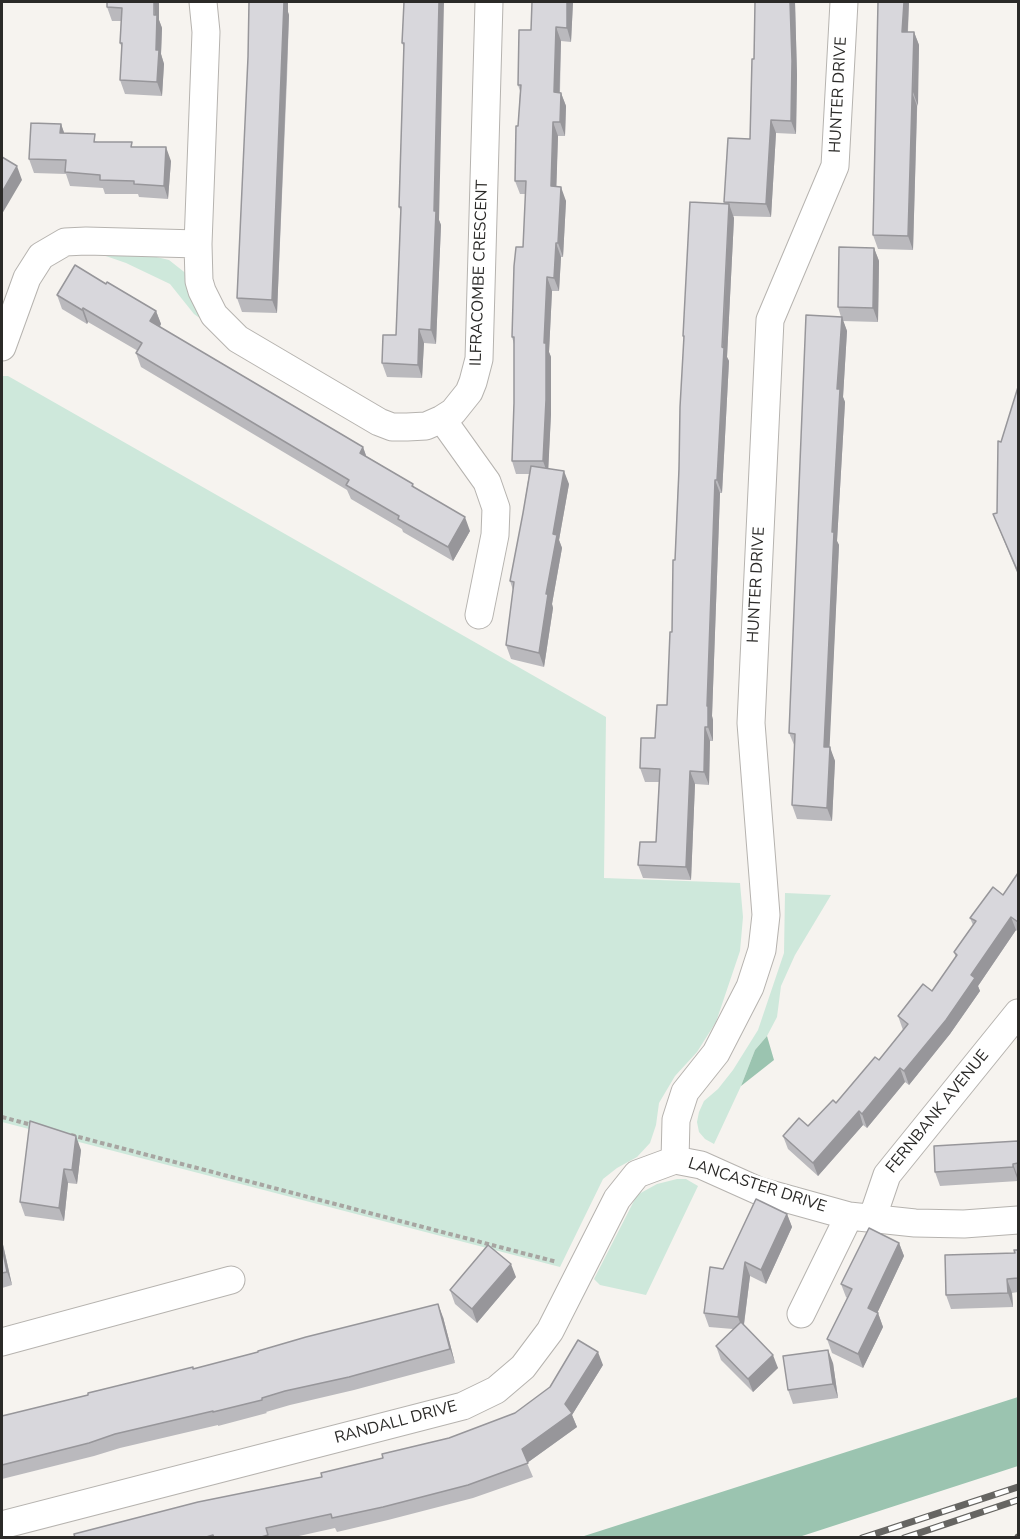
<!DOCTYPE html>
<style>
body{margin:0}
#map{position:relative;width:1020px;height:1539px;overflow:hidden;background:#f6f3ef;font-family:"Nunito Sans",sans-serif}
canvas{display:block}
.frame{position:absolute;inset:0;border:3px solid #2b2a28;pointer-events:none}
</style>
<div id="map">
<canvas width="1020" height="1539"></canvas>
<div class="frame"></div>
</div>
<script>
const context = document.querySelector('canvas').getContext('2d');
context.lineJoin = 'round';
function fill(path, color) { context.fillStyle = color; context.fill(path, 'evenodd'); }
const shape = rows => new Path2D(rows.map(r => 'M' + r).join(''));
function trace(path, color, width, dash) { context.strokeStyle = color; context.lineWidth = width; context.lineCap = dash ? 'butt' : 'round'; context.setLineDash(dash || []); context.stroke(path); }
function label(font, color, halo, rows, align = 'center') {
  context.font = font + ' "Nunito Sans",sans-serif'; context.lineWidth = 6; context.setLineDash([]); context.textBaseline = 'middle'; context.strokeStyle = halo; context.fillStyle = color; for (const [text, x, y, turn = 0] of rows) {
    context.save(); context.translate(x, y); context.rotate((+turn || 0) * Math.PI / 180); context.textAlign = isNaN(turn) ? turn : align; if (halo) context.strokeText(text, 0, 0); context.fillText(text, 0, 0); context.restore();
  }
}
const green = shape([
 [140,253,169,260,188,275,201,319,194,314,170,284,126,263,100,254],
 [2,376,8,376,606,717,604,878,740,883,743,917,740,951,716,1022,697,1052,675,1076,659,1103,656,1125,650,1143,637,1157,617,1168,603,1179,560,1267,2,1122],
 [785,893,831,895,795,955,781,986,777,1017,767,1036,755,1050,741,1086,714,1144,705,1139,699,1132,697,1122,699,1112,704,1101,718,1089,733,1070,758,1030,784,953],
 [677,1179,686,1179,698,1186,646,1295,600,1285,594,1279,637,1195,657,1184]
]);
const forest = shape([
 [767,1036,774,1060,741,1086,755,1050],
 [1018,1397,1018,1466,799,1537,581,1537]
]);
const path = shape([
 [2,1117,32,1125],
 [71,1135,557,1262]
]);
const minor = shape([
 [203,2,206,32,198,244,199,281,202,291,214,315,238,339,379,422,392,427,407,427,426,426,442,419,453,412,469,392,473,382,479,359,489,2],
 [2,347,27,278,41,256,65,242,86,241,198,244],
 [442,419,487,482,496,508,495,535,479,615],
 [675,1160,676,1120,685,1092,716,1053,750,987,762,950,766,915,751,723,770,320,835,166,844,2],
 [675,1160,701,1165,759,1191,849,1216,915,1223,964,1224,1018,1220],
 [872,1219,887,1175,1018,1013],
 [801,1314,849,1216],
 [2,1342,231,1280],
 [2,1525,463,1406,496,1390,523,1367,550,1331,617,1199,637,1174,675,1160]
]);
const rail = shape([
 [862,1538,1018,1487],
 [904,1538,1018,1500],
 [1018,1538,1018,1537]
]);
const wall = shape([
 [107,2,159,20,162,28,161,54,164,64,162,96,125,94,120,80,122,48,120,43,121,21,112,21,107,7],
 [249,2,288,2,288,12,289,15,287,79,277,313,242,312,237,298,248,57],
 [404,2,439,220,441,225,436,344,424,343,422,378,387,377,382,363,396,335,401,212,399,207,404,47,402,43],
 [573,2,571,42,561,41,560,93,561,93,566,106,565,136,558,136,556,187,566,201,563,257,561,257,559,291,552,291,549,352,551,357,551,414,548,469,569,484,559,540,562,548,552,604,553,608,544,667,511,659,506,645,513,590,510,581,523,513,529,474,516,474,512,461,514,403,514,344,512,337,523,247,526,194,520,194,515,181,520,91,518,85,531,30],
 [755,2,795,2,797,75,796,134,776,133,771,217,733,216,734,218,727,357,729,361,722,493,720,493,712,716,713,720,713,741,710,741,709,785,695,784,691,880,643,878,638,865,656,842,659,782,645,782,640,768,655,738,667,705,672,632,684,339,683,336,725,204,724,202,750,139,754,59],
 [878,2,909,2,908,32,914,32,919,45,913,250,878,249,873,235],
 [61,124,64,133,98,142,133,147,171,161,168,199,139,197,138,194,105,194,103,188,70,186,66,174,34,173,29,159],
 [874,248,879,261,878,322,843,321,847,331,843,397,845,402,837,541,839,545,829,747,835,761,832,821,797,819,792,805,795,747,789,733,841,317,838,307],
 [106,284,156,311,161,324,160,327,363,447,366,456,413,484,414,488,470,531,453,561,403,532,402,529,351,499,347,490,141,367,136,353,138,351,88,322,87,324,62,309,57,295],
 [1018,387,1018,575,993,514,997,513,1001,442],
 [1018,873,1018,932,1016,930,978,986,980,991,950,1034,909,1085,905,1082,867,1128,863,1125,818,1176,788,1149,783,1136,808,1126,836,1103,879,1060,903,1030,898,1016,932,991,956,958,954,952,973,925,970,918,1003,895],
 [1018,1141,1018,1181,940,1186,935,1172],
 [81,1150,77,1184,68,1183,64,1221,25,1216,20,1202],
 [787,1214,792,1227,766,1284,750,1276,744,1325,778,1368,753,1392,721,1360,716,1346,733,1329,709,1327,704,1313,723,1269],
 [2,1240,12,1285,2,1288],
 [899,1243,904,1256,877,1313,878,1313,883,1327,863,1368,832,1353,827,1339,847,1298,846,1297,841,1284],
 [1018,1250,1018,1292,1012,1293,1013,1307,951,1309,946,1295],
 [516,1277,477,1323,455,1304,450,1290],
 [443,1317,455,1363,354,1390,290,1405,266,1412,267,1413,218,1426,218,1425,120,1448,94,1456,2,1479,2,1416,193,1369],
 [833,1363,838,1398,793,1404,788,1390],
 [603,1365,572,1415,577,1427,527,1463,533,1477,473,1498,388,1520,337,1532,335,1528,290,1538,75,1538,322,1477,449,1438,515,1413]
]);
const shadedWall = shape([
 [154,2,159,2,159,20,162,28,161,54,164,64,162,96,157,82],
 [283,2,288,2,288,12,289,15,277,313,272,300],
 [439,2,444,2,439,220,441,225,436,344,431,330],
 [567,2,573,2,571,42,567,28],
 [790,2,795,2,797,75,796,134,791,121],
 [904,2,909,2,907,45,902,32],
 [556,27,561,41,559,106,554,92],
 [914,32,919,45,918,106,913,92],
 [912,92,917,106,913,250,908,236],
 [561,93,566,106,565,136,560,122],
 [771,120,776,133,771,217,766,204],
 [553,122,558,136,556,200,551,186],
 [61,124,66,138,60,133],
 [166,147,171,161,168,199,164,186],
 [17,166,22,180,2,214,2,192],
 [561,187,566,201,563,257,558,243],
 [729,204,734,218,727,357,729,361,722,493,717,480],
 [556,243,561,257,559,291,554,278],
 [874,248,879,261,878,322,873,308],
 [547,277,552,291,549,352,551,357,551,414,548,475,543,461,544,343],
 [83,308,88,322,87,324,82,310],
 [156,311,161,324,155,334,150,321],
 [842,317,847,331,843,397,845,402,837,541,839,545,829,760,824,747,837,389],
 [419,329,424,343,422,378,418,365],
 [363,447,368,461,360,453],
 [564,471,569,484,559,540,562,548,552,604,553,608,544,667,539,653,553,534],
 [715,480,720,493,712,716,713,720,713,741,708,727,707,706],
 [465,517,470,531,453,561,448,547],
 [705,727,710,741,709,785,704,772],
 [830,747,835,761,832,821,827,808],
 [690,771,695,784,691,880,686,867],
 [1011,917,1016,930,978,986,980,991,950,1034,909,1085,904,1071],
 [900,1068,905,1082,867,1128,862,1114],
 [859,1111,863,1125,818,1176,813,1163],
 [76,1136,81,1150,77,1184,72,1170],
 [1013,1164,1018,1177,1018,1181,1013,1167],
 [64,1169,68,1183,64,1221,59,1208],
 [787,1214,792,1227,766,1284,761,1270],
 [2,1240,12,1285,7,1272,2,1247],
 [899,1243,904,1256,873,1322,868,1308],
 [745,1262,750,1276,743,1331,738,1317],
 [511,1264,516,1277,477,1323,472,1309],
 [1007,1279,1012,1293,1013,1307,1008,1293],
 [438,1304,443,1317,455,1363,450,1349],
 [878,1313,883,1327,863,1368,858,1354],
 [828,1350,833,1363,838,1398,833,1384],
 [598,1352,603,1365,572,1415,577,1427,527,1463,522,1449,565,1404],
 [773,1355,778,1368,753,1392,748,1379]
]);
const building = shape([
 [107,2,154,2,154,15,157,15,156,50,159,50,157,82,120,80,122,43,120,43,122,8,107,7,107,2],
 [249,2,284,2,272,300,237,298,248,57,249,2],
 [404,2,439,2,434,211,436,211,431,330,419,329,418,365,382,363,383,335,396,335,401,207,399,207,404,43,402,43,404,2],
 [532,2,567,2,567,28,556,27,554,92,561,93,560,122,553,122,551,186,561,187,558,243,556,243,554,278,547,277,544,343,546,343,546,400,543,461,512,461,514,403,514,337,512,337,514,266,516,247,523,247,526,181,515,181,516,126,518,126,521,85,518,85,519,30,531,30,532,2],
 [755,2,790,2,792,61,791,121,771,120,766,204,724,202,728,138,750,139,752,59,754,59,755,2],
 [878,2,904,2,902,32,914,32,908,236,873,235,878,2],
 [31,123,61,124,60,133,95,134,94,142,132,142,131,147,166,147,164,186,134,184,134,181,100,180,100,175,65,172,66,160,29,159,31,123],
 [2,157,17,166,2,192,2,157],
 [690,202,729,204,722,347,724,348,717,480,715,480,707,706,708,706,708,727,705,727,704,772,690,771,686,867,638,865,640,842,656,842,660,769,640,768,641,738,655,738,657,705,667,705,670,632,672,632,673,560,675,560,679,469,680,407,684,336,683,336,690,202],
 [839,247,874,248,873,308,838,307,839,247],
 [75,265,106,284,107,282,156,311,150,321,363,447,360,453,413,484,412,486,465,517,448,547,398,519,399,516,346,485,349,480,136,353,142,343,83,308,82,310,57,295,75,265],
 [806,315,842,317,837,389,840,389,832,532,834,532,824,747,830,747,827,808,792,805,795,734,789,733,806,315],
 [1018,387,1018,572,993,514,997,513,998,441,1001,442,1018,387],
 [531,466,564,471,553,534,557,535,546,594,548,594,539,653,506,645,514,582,510,581,523,513,531,466],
 [1018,873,1018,922,1011,917,971,975,975,978,946,1020,904,1071,900,1068,862,1114,859,1111,813,1163,783,1136,799,1118,808,1126,833,1100,836,1103,875,1057,879,1060,908,1024,898,1016,923,984,932,991,957,955,954,952,976,921,970,918,993,887,1003,895,1018,873],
 [30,1121,76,1136,72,1170,64,1169,59,1208,20,1202,30,1121],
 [1018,1141,1018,1163,1013,1164,1013,1167,935,1172,934,1146,1018,1141],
 [756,1199,787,1214,761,1270,745,1262,738,1317,704,1313,710,1267,723,1269,756,1199],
 [869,1228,899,1243,868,1308,878,1313,858,1354,827,1339,852,1289,841,1284,869,1228],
 [488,1245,511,1264,472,1309,450,1290,488,1245],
 [2,1247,7,1272,2,1273,2,1247],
 [1014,1250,1018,1250,1018,1278,1007,1279,1008,1293,946,1295,945,1255,1015,1253,1014,1250],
 [438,1304,450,1349,349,1377,285,1391,262,1398,262,1400,213,1412,213,1411,115,1434,89,1443,2,1465,2,1416,88,1395,88,1393,137,1381,193,1367,193,1369,258,1352,258,1351,306,1337,438,1304],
 [741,1322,773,1355,748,1379,716,1346,741,1322],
 [578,1340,598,1352,565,1404,572,1413,522,1449,528,1463,468,1485,383,1507,332,1518,331,1514,266,1528,268,1535,258,1538,214,1538,213,1535,203,1538,75,1538,74,1534,198,1502,322,1477,321,1473,383,1458,382,1454,449,1438,515,1413,550,1387,578,1340],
 [828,1350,833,1384,788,1390,783,1356,828,1350]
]);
const streetNames = [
 ["HUNTER DRIVE",839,95,-87],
 ["ILFRACOMBE CRESCENT",480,273,-88],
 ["HUNTER DRIVE",757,585,-87],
 ["FERNBANK AVENUE",938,1112,-51],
 ["LANCASTER DRIVE",757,1186,18],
 ["RANDALL DRIVE",396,1423,-15]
];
fill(green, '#cee8db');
fill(forest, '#9bc4b0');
trace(minor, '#b6b3af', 29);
trace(path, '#a7a5a1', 4, [4.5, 3]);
trace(minor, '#fff', 27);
trace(rail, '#666562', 7);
trace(rail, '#fff', 4.5, [14]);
fill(wall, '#bab9bd');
fill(shadedWall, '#97969a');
fill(building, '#d8d7dc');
trace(building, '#97969a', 1.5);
label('16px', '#2b2a28', '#fff', streetNames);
</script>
